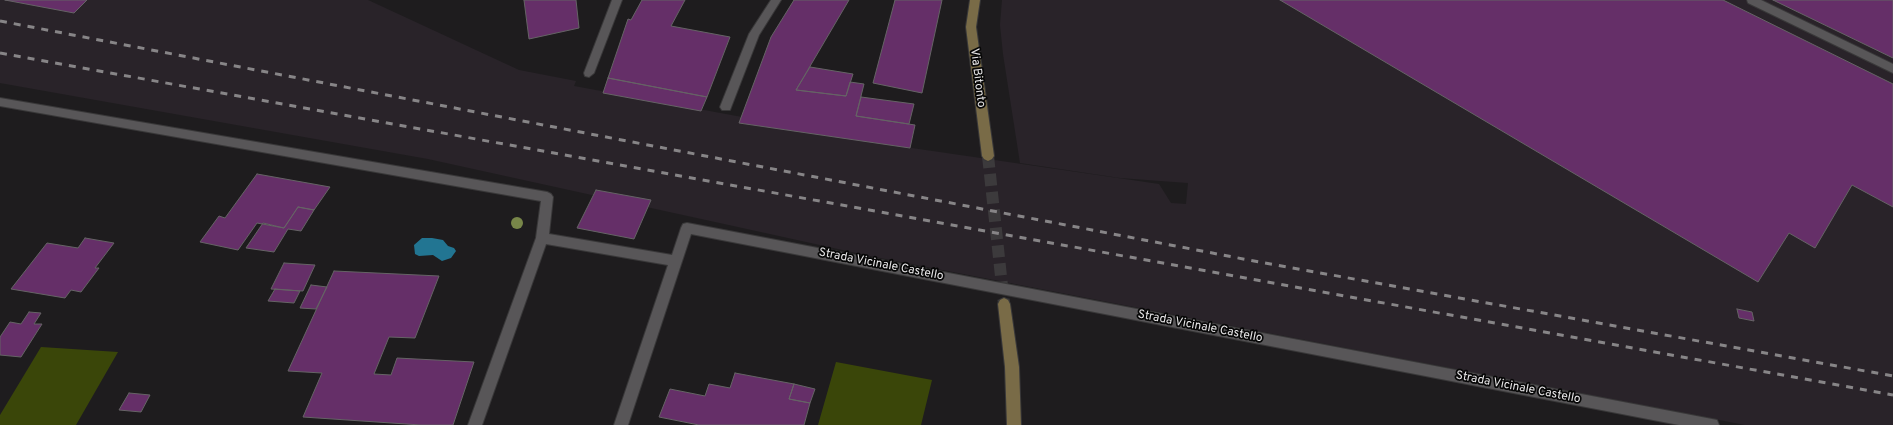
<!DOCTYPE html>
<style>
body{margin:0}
canvas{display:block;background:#1e1c1e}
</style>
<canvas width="1893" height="425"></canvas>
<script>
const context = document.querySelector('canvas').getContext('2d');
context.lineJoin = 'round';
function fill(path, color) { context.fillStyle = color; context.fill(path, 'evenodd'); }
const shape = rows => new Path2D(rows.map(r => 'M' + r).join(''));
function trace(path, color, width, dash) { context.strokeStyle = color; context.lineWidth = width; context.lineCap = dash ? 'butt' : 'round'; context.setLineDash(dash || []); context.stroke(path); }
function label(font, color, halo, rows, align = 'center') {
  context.font = font + ' Overpass,sans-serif'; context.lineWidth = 3.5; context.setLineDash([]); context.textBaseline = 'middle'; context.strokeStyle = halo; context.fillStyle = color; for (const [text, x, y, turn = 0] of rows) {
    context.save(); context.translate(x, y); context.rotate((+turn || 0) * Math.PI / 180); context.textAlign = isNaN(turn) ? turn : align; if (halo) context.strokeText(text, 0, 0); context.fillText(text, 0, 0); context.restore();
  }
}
const built = shape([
 [0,0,368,0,519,70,576,81,574,86,742,117,740,123,1159,184,1171,203,1186,204,1188,183,1120,178,1020,163,1003,54,1000,25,1002,0,1893,0,1893,425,1745,425,870,256,428,159,0,83]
]);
const green = shape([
 [41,347,118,352,76,425,0,425,0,415],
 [836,362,932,380,921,425,818,425]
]);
const water = shape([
 [422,238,432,238,443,240,448,246,454,248,456,251,451,258,442,261,433,255,419,256,415,254,414,245]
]);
const building = shape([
 [5,0,87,0,74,13,5,0],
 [524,0,576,0,579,28,529,39,524,0],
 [642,0,685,0,671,26,730,37,707,97,608,78,628,19,631,20,642,0],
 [794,0,849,0,796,90,846,96,850,82,864,84,856,116,915,125,910,148,739,123,771,37,794,0],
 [895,0,942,0,922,93,873,83,895,0],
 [1280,0,1723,0,1893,84,1893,207,1852,185,1815,248,1789,233,1758,282,1280,0],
 [1773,0,1893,0,1893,58,1773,0],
 [810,67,853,74,846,96,796,90,810,67],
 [608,78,707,97,701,111,603,93,608,78],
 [861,97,914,104,909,124,856,116,861,97],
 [257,174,330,187,314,210,298,207,284,228,257,223,238,250,200,242,219,216,225,218,257,174],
 [596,190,651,200,634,239,577,228,596,190],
 [298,207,314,210,301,231,288,229,274,252,246,248,263,223,284,228,298,207],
 [85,238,114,243,95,268,99,268,81,292,71,290,65,298,11,289,47,243,78,248,85,238],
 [284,263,315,265,303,291,271,289,284,263],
 [334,271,439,276,415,338,389,337,374,374,391,375,397,358,474,362,453,425,421,425,303,417,322,373,288,371,334,271],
 [311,285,327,287,316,309,300,308,311,285],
 [275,289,300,291,294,303,268,301,275,289],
 [1737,309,1752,312,1754,321,1739,318,1737,309],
 [29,312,41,313,34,324,42,324,21,357,0,355,0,337,10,322,21,324,29,312],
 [735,373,794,384,789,399,810,403,804,425,699,425,659,417,670,389,705,396,709,384,730,388,735,373],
 [794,384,815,389,810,403,789,399,794,384],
 [129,393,150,395,141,412,119,410,129,393]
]);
const secondaryTunnel = shape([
 [988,156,1004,304]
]);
const lane = shape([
 [1747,0,1761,0,1893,64,1893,73,1748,3,1747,0]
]);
const street = shape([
 [612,0,622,0,594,73,589,77,585,76,584,73,612,0],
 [771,0,781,0,759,35,730,110,722,110,720,107,749,34,771,0],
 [0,98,547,192,551,194,553,197,549,234,672,255,681,228,683,224,687,223,1712,419,1717,420,1719,425,1679,425,691,234,628,425,614,425,668,265,546,244,482,425,468,425,536,238,541,201,0,106,0,98]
]);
const secondary = shape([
 [970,0,980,0,976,27,994,156,992,159,988,161,984,159,982,156,966,27,970,0],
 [1004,298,1008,300,1010,304,1019,367,1021,425,1007,425,1005,367,998,304,1000,300,1004,298]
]);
const rail = shape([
 [0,21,1254,261,1893,376],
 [0,53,1893,395]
]);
const trees = [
 [517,223]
];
const streetNames = [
 ["Via Bitonto",977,78,83],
 ["Strada Vicinale Castello",881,265,11],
 ["Strada Vicinale Castello",1200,327,11],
 ["Strada Vicinale Castello",1518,388,11]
];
fill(built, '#292329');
fill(green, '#3a4609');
fill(water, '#227592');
fill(building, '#652f68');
trace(building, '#656365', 1);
trace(secondaryTunnel, '#3c3a3c', 12, [12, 6]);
trace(lane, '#393839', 2);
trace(street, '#393839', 2);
trace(secondary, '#393839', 2);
fill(lane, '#585658');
fill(street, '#585658');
fill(secondary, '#796b47');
trace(rail, '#878587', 3, [7, 7]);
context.fillStyle = '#788649';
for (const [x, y] of trees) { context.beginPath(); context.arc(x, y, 6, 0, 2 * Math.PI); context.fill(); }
label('12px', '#e8e7e8', '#070707', streetNames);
</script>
